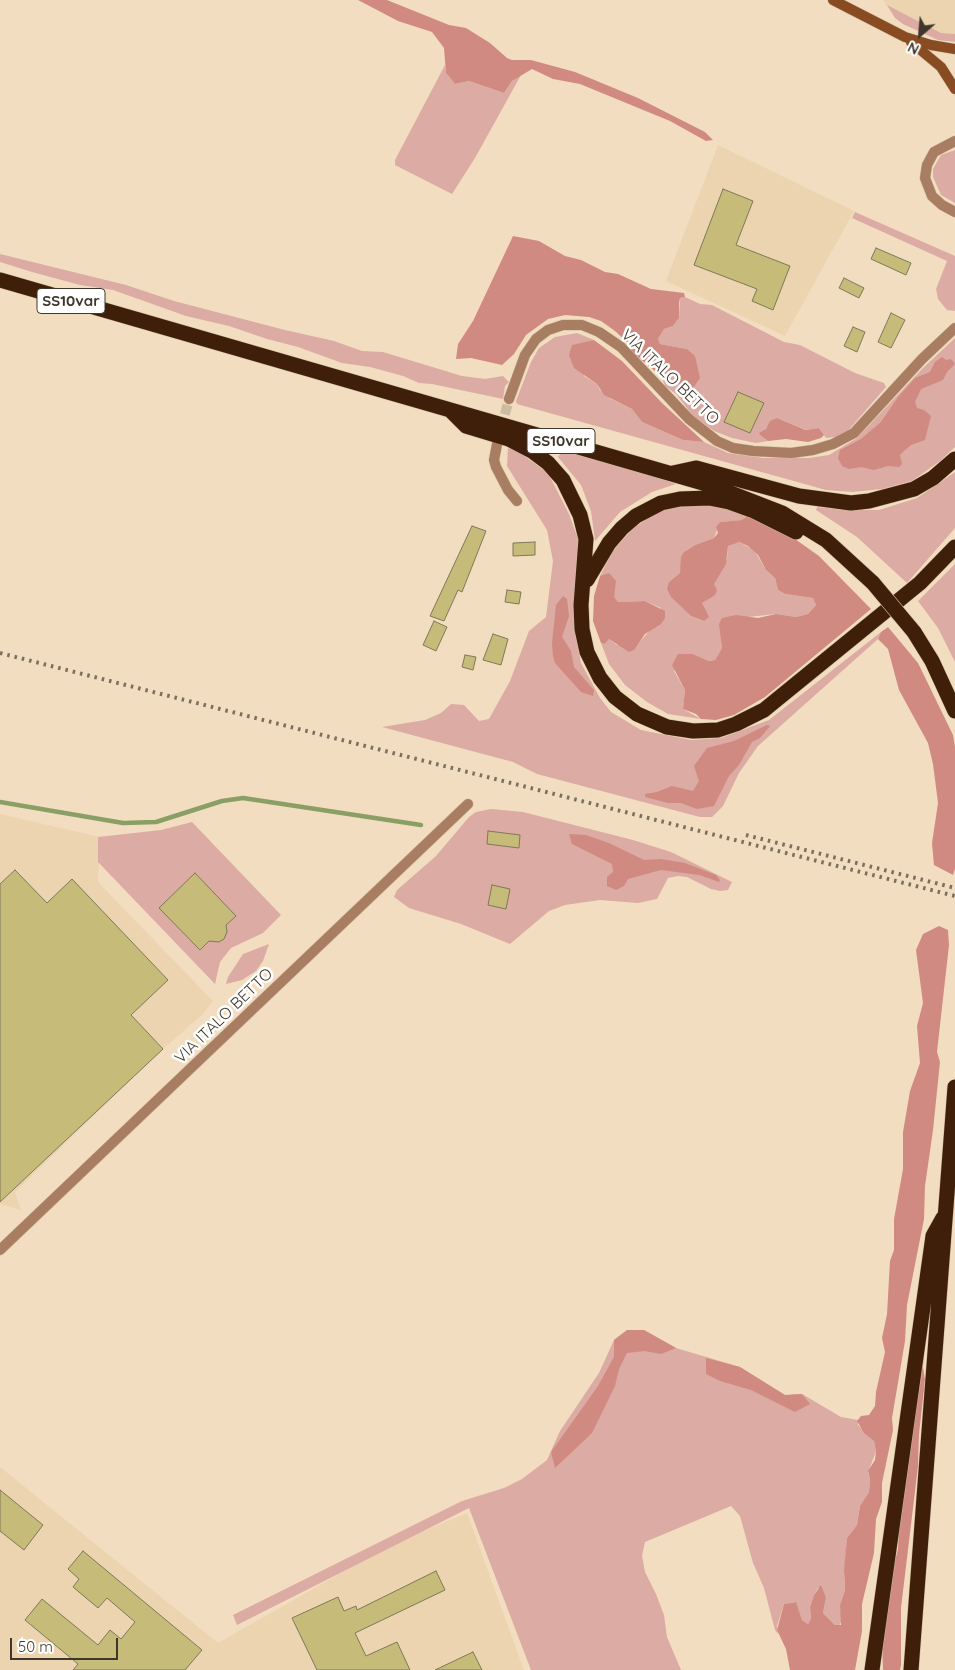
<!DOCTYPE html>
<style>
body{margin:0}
#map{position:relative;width:955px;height:1670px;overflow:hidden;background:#f2ddc0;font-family:Quicksand,sans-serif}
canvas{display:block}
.north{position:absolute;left:895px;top:10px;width:50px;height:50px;-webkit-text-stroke:4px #fff;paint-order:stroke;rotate:207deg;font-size:14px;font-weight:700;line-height:20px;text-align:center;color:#3f372c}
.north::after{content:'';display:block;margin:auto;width:18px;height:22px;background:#3f372c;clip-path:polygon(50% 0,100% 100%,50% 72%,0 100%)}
.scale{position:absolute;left:10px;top:1638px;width:108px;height:22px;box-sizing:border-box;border:2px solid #3f372c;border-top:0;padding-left:6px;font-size:15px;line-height:18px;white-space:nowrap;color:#3f372c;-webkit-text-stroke:4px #fff;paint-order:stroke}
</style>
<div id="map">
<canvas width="955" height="1670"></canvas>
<div class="north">N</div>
<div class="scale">50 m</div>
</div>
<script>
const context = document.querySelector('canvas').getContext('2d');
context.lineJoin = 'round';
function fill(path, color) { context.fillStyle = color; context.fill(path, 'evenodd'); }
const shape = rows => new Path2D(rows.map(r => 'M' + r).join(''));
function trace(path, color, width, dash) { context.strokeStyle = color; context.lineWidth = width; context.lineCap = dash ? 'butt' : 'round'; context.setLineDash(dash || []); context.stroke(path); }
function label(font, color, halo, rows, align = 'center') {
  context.font = font + ' Quicksand,sans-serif'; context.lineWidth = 5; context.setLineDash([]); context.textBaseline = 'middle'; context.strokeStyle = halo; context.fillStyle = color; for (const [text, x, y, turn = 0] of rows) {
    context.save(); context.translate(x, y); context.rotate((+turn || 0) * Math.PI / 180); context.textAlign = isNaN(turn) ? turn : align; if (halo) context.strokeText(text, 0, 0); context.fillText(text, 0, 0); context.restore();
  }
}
const built = shape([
 [883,0,955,0,955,41,894,16],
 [718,145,854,211,785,336,666,281],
 [0,814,100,837,98,882,213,1001,203,1014,163,1049,15,1192,21,1210,0,1204],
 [0,1467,218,1643,392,1544,467,1513,524,1670,0,1670]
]);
const green = shape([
 [887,5,941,33,955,34,955,42,938,40,903,24,895,18],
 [445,65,446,73,455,84,469,81,504,93,512,81,521,75,475,158,452,194,395,165,395,160],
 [955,150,955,203,941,195,933,177,933,169,941,155],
 [855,212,955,256,955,311,947,310,938,299,936,289,947,261,852,218],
 [0,254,126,285,174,301,285,330,334,341,362,351,383,352,462,376,485,379,503,376,509,382,505,386,503,399,432,384,419,383,403,376,370,367,342,363,298,347,267,339,229,326,186,316,113,290,80,285,32,272,0,262],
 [685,297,700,304,712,305,784,342,800,345,855,373,884,383,886,387,846,433,836,437,826,438,819,428,807,430,777,418,760,435,768,441,756,443,732,438,714,431,693,416,676,394,665,386,661,376,673,374,678,377,678,383,687,349,660,344,658,339,664,329,673,326,679,318,680,298],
 [577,333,594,340,582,344,584,376,597,384,600,390,611,399,632,409,642,422,683,440,704,442,728,453,763,458,809,458,829,455,857,438,923,368,955,338,955,447,940,461,912,481,882,489,852,492,826,490,517,404,516,401,531,362,539,348,555,337],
 [508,448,516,450,548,473,569,514,578,539,574,627,581,663,600,698,611,712,641,730,691,740,721,738,769,720,881,632,878,639,758,746,739,773,723,806,712,817,700,817,537,774,513,762,382,727,425,720,441,713,451,704,464,705,479,721,489,719,510,681,529,631,546,617,553,561,547,530,507,466],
 [561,453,575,453,615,463,676,484,652,492,620,512,595,541,591,511,581,485,558,457],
 [955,472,955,528,907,583,857,537,816,510,817,507,844,510,879,510,917,498],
 [687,504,717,505,750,514,743,520,720,522,714,538,695,545,684,552,680,573,669,582,678,602,691,616,704,621,702,603,727,559,728,546,732,543,739,542,754,550,766,570,775,578,778,590,785,594,813,598,816,605,808,614,796,617,776,614,748,617,721,639,722,648,715,660,709,661,693,654,674,671,685,690,683,709,701,719,668,714,647,702,625,685,609,664,601,643,605,644,609,639,617,645,637,645,651,629,661,608,645,601,618,602,614,598,614,592,600,576,612,552,633,528,659,511],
 [955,564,955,662,938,628,918,601],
 [491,809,523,812,633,840,671,852,732,882,728,890,720,891,711,889,687,877,678,876,668,878,657,899,638,903,600,900,565,905,549,911,510,944,461,924,409,908,394,897,397,890,436,856,469,817,476,812],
 [192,822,281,915,263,933,231,948,220,962,215,984,98,862,98,837,161,830],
 [269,944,263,961,256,971,242,980,226,984,228,977,243,954],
 [627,1330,644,1330,676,1348,740,1367,785,1395,802,1394,841,1417,858,1420,858,1425,874,1441,876,1451,868,1473,870,1480,869,1492,860,1506,857,1525,847,1538,844,1576,845,1590,840,1605,842,1620,839,1626,835,1625,823,1613,826,1598,818,1588,814,1595,810,1607,811,1620,808,1624,802,1620,795,1602,784,1604,777,1626,778,1634,775,1630,764,1588,753,1563,740,1516,731,1506,645,1542,642,1556,645,1572,656,1594,664,1615,667,1637,681,1670,531,1670,469,1508,237,1625,233,1615,462,1501,504,1488,522,1479,547,1460,560,1431,599,1373,614,1340]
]);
const forest = shape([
 [358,0,387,0,449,25,466,28,490,43,507,58,512,60,531,60,575,72,638,98,705,132,713,140,706,141,670,121,580,84,553,79,532,69,512,81,504,93,469,81,455,84,446,73,444,48,432,32,398,21],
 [513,236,539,241,565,256,581,260,605,272,618,274,651,289,684,293,685,297,680,298,679,303,679,318,673,326,664,329,658,339,660,344,687,349,695,356,700,378,693,388,687,390,678,383,678,377,673,374,661,376,632,352,628,343,615,331,601,321,589,317,565,315,548,319,526,335,514,354,502,365,471,358,456,359,458,344,473,321],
 [594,340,622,361,662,403,704,442,683,440,642,422,632,409,604,395,597,384,574,368,569,355,572,345],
 [942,357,946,360,951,359,955,364,947,372,943,380,921,389,915,402,917,408,924,410,931,416,925,440,911,445,904,451,900,455,902,464,899,467,888,466,874,470,861,467,849,469,842,466,838,458,840,450,861,439,881,422,898,397,915,378,930,372,935,362],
 [777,418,806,430,819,428,824,435,821,438,808,442,786,439,768,441,760,435,759,433,766,429,770,421],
 [750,514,785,532,819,556,871,609,765,697,734,715,716,720,701,719,696,714,683,709,685,690,672,665,678,654,693,654,709,661,715,660,722,648,719,624,722,618,736,615,758,618,776,614,796,617,808,614,816,605,813,598,785,594,778,590,775,578,766,570,758,555,748,546,739,542,728,546,726,564,714,584,717,590,715,595,702,603,709,617,704,621,691,616,671,597,667,589,669,582,680,573,681,557,684,552,695,545,714,538,718,533,716,527,720,522,742,520],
 [609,573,616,581,614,597,618,602,645,601,665,611,665,618,661,624,645,634,634,650,629,652,609,639,605,644,601,643,593,621,594,596,600,576],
 [563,596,567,599,569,616,562,637,571,651,574,667,594,690,593,696,581,692,555,663,553,656,552,643,556,605],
 [888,627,918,663,953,735,955,747,955,869,953,875,934,865,932,843,938,803,933,764,928,743,899,690,888,649,878,639,881,632],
 [767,725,770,726,760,738,752,742,739,765,729,776,714,806,697,809,681,803,668,803,645,797,645,794,657,792,672,786,693,791,699,781,694,766,707,748,734,741],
 [569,834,586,835,609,843,644,860,661,859,685,863,716,875,720,880,719,882,699,875,661,870,628,879,624,886,616,890,607,886,607,877,613,872,612,864,572,844],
 [939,926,948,930,949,945,937,1052,940,1062,933,1130,925,1186,924,1219,907,1305,905,1341,892,1418,893,1430,882,1483,882,1502,876,1519,874,1553,862,1604,862,1631,855,1670,790,1670,786,1649,777,1630,784,1604,796,1602,802,1620,808,1624,811,1619,810,1607,814,1595,821,1585,826,1598,823,1613,835,1625,841,1625,840,1605,845,1590,844,1570,847,1538,857,1525,860,1506,869,1492,870,1480,868,1471,875,1460,876,1451,874,1441,864,1433,857,1421,861,1416,869,1415,875,1406,876,1392,885,1352,882,1338,887,1314,890,1261,894,1250,894,1219,903,1169,903,1132,910,1091,920,1063,917,1026,923,1003,916,950,923,934],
 [627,1330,644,1330,676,1348,661,1354,644,1351,627,1353,619,1369,615,1386,592,1433,555,1468,551,1452,598,1386,614,1357,614,1340],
 [924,1353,923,1367,925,1380,919,1434,918,1466,901,1608,901,1665,900,1670,883,1670,882,1641,889,1583,898,1549,899,1525],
 [706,1358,740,1367,785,1395,802,1394,810,1404,795,1412,751,1390,720,1381,706,1374]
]);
const stream = shape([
 [0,802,123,823,156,822,222,801,243,798,421,825]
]);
const building = shape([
 [723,189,753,201,736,245,790,266,773,310,752,301,757,289,694,265,723,189],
 [876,248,911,263,906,275,871,259,876,248],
 [844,278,864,288,859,298,839,288,844,278],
 [891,313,905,320,891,348,878,342,891,313],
 [853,327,865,332,857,352,844,346,853,327],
 [738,392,764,403,750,433,724,422,738,392],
 [472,526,486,531,462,592,458,590,444,621,430,616,472,526],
 [535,542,535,555,513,556,513,543,535,542],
 [507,590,521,592,519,604,505,602,507,590],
 [434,621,447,627,436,651,423,645,434,621],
 [493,634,508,639,501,665,483,660,493,634],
 [465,655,476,657,473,670,462,667,465,655],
 [488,831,520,835,519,848,487,844,488,831],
 [15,870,47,903,72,879,168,980,131,1015,163,1049,0,1202,0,884,15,870],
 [195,873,236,916,226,925,227,932,224,939,219,942,209,941,200,950,159,908,195,873],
 [492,885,510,889,506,909,488,905,492,885],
 [0,1490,43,1525,24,1550,0,1531,0,1490],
 [83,1551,202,1650,185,1670,73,1670,78,1664,25,1620,42,1599,98,1645,110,1630,121,1639,135,1622,107,1598,98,1608,73,1587,79,1579,68,1569,83,1551],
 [436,1571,445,1590,355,1633,366,1656,397,1642,410,1670,317,1670,292,1618,338,1597,344,1611,356,1606,357,1610,436,1571],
 [473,1652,482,1670,435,1670,473,1652]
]);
const streetTunnel = shape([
 [501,429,509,399]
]);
const street = shape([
 [955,141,934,152,927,165,925,178,932,196,942,205,955,212],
 [509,399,525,355,536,339,548,330,563,325,582,325,599,332,621,347,689,419,717,441,733,448,753,451,791,453,813,450,833,444,854,433,922,359,955,328],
 [498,439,494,460,496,467,508,490,517,501],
 [0,1250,468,804]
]);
const secondary = shape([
 [833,0,905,37,931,45,955,49],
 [911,42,941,67,955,89]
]);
const highway = shape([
 [0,280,710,485,782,513,826,540,873,583],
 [451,411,466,426,509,439,532,451,548,463,563,480,580,515,586,539,581,605,582,629,587,652,600,678,615,697,637,714,667,727,693,731,718,730,736,724,764,710,920,583,955,547],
 [673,473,696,468,799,496,851,503,869,501,914,489,933,478,955,459],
 [587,580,609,543,622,528,636,516,661,503,680,499,709,498,729,502,754,511,796,532],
 [914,632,932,661,955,711],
 [872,1670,933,1236,943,1218],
 [911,1670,955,1087]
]);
const rail = shape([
 [0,653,955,896],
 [746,835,955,888]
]);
const highwayBridge = shape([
 [873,583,914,632]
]);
const shields = [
 [71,301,68],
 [561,441,68]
];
const shieldNames = [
 ["SS10var",71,301],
 ["SS10var",561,441]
];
const streetNames = [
 ["VIA ITALO BETTO",670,377,44],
 ["VIA ITALO BETTO",224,1016,-44]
];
fill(built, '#edd4b0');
fill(green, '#dcaba4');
fill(forest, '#d08a81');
trace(stream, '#8a9f63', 4.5);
fill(building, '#c6bb79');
trace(building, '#7e795a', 1);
trace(streetTunnel, '#cebca2', 10, [10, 5]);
trace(street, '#cebca2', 11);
trace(secondary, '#cebca2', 11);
trace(highway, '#cebca2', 16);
trace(street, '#a87d62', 10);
trace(secondary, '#894b21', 10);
trace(highway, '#3f1f09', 15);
trace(rail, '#7a6e5d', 4, [2.5, 5]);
trace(highwayBridge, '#cebca2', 16, []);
trace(highwayBridge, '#3f1f09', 15);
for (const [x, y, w] of shields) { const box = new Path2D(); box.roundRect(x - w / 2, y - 12.5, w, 25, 4); context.fillStyle = '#fff'; context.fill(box); trace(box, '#3f372c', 1); }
label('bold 15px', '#3f372c', null, shieldNames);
label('16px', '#3f372c', '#fff', streetNames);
</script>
